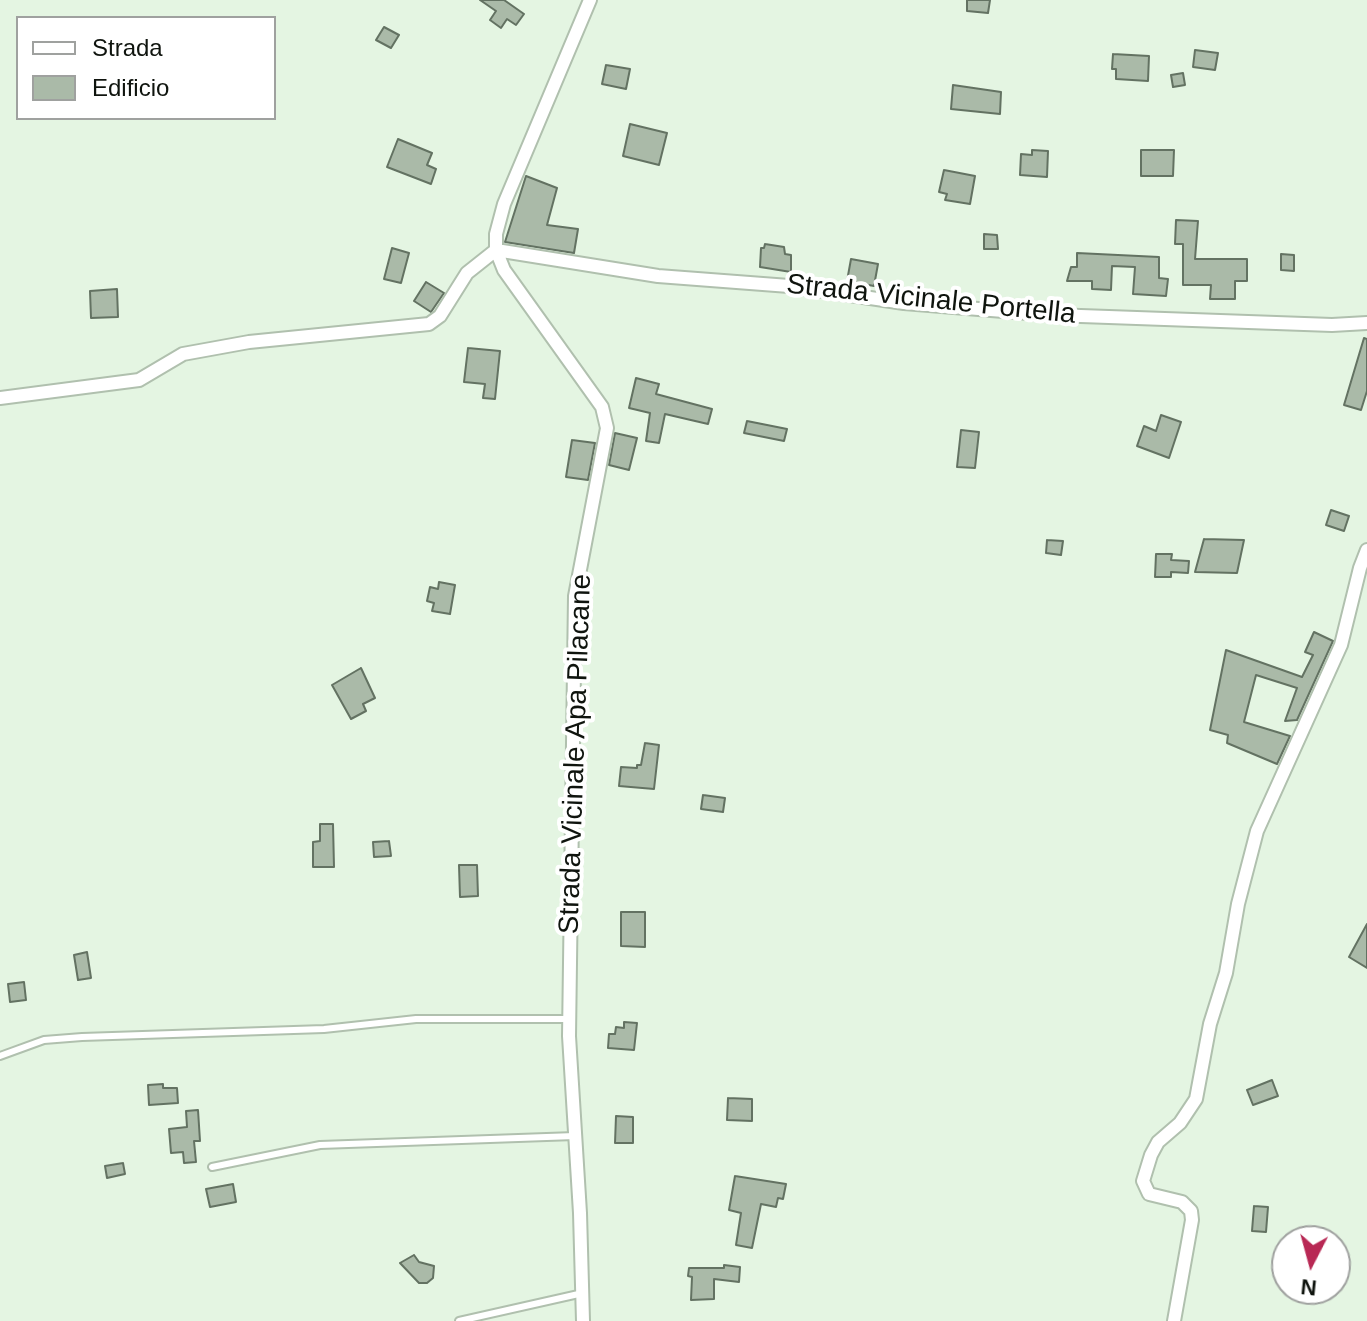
<!DOCTYPE html>
<style>
body{margin:0}
#map{position:relative;width:1367px;height:1321px;overflow:hidden;background:#e4f5e2;font-family:Arial,sans-serif}
canvas{display:block}
.legend{position:absolute;left:16px;top:16px;width:260px;height:104px;box-sizing:border-box;background:#fff;border:2px solid #9fa19f;margin:0;padding:10px 14px;list-style:none;font-size:24px;color:#0f140e}
.legend li{display:flex;align-items:center;gap:16px;height:40px}
.legend b{width:40px;border:2px solid #9fa19f}
.north{position:absolute;left:1271px;top:1225px;width:80px;height:80px;box-sizing:border-box;background:#fff;border:2px solid #9fa19f;border-radius:50%;rotate:186deg;font-size:22px;font-weight:700;line-height:32px;text-align:center;color:#0f140e}
.north::after{content:'';display:block;margin:auto;width:28px;height:36px;background:#b82854;clip-path:polygon(50% 0,100% 100%,50% 72%,0 100%)}
</style>
<div id="map">
<canvas width="1367" height="1321"></canvas>
<ul class="legend">
<li><b style="height:10px;background:#fff"></b>Strada</li>
<li><b style="height:22px;background:#aabaa8"></b>Edificio</li>
</ul>
<div class="north">N</div>
</div>
<script>
const context = document.querySelector('canvas').getContext('2d');
context.lineJoin = 'round';
function fill(path, color) { context.fillStyle = color; context.fill(path, 'evenodd'); }
const shape = rows => new Path2D(rows.map(r => 'M' + r).join(''));
function trace(path, color, width, dash) { context.strokeStyle = color; context.lineWidth = width; context.lineCap = dash ? 'butt' : 'round'; context.setLineDash(dash || []); context.stroke(path); }
function label(font, color, halo, rows, align = 'center') {
  context.font = font + ' Arial,sans-serif'; context.lineWidth = 8; context.setLineDash([]); context.textBaseline = 'middle'; context.strokeStyle = halo; context.fillStyle = color; for (const [text, x, y, turn = 0] of rows) {
    context.save(); context.translate(x, y); context.rotate((+turn || 0) * Math.PI / 180); context.textAlign = isNaN(turn) ? turn : align; if (halo) context.strokeText(text, 0, 0); context.fillText(text, 0, 0); context.restore();
  }
}
const building = shape([
 [480,0,504,0,524,14,516,25,507,19,501,28,490,20,496,11,480,0],
 [967,0,990,0,988,13,967,11,967,0],
 [384,27,399,35,391,48,376,40,384,27],
 [1195,50,1218,53,1215,70,1193,67,1195,50],
 [1113,54,1149,56,1148,81,1116,79,1116,69,1112,69,1113,54],
 [606,65,630,69,626,89,602,84,606,65],
 [1183,73,1185,85,1173,87,1171,75,1183,73],
 [953,85,1001,92,1000,114,951,109,953,85],
 [630,124,667,133,659,165,623,156,630,124],
 [398,139,432,153,427,165,436,169,431,184,387,167,398,139],
 [1032,150,1048,151,1047,177,1020,175,1021,154,1032,155,1032,150],
 [1141,150,1174,150,1173,176,1141,176,1141,150],
 [944,170,975,176,970,204,945,200,947,194,939,192,944,170],
 [526,176,557,188,547,225,578,229,574,253,505,242,526,176],
 [1176,220,1198,221,1195,259,1247,259,1247,281,1235,281,1235,299,1210,299,1211,285,1183,285,1183,244,1175,244,1176,220],
 [984,234,997,235,998,249,984,249,984,234],
 [765,244,784,247,785,254,791,255,791,272,760,267,761,248,764,248,765,244],
 [392,248,409,253,401,283,384,279,392,248],
 [1077,253,1159,257,1159,278,1168,279,1166,296,1133,294,1135,267,1112,266,1111,290,1092,289,1092,281,1067,281,1071,267,1077,267,1077,253],
 [1281,254,1294,255,1294,271,1281,270,1281,254],
 [851,259,878,264,874,286,847,281,851,259],
 [426,282,444,293,431,312,414,301,426,282],
 [117,289,118,317,91,318,90,291,117,289],
 [1364,338,1367,339,1367,391,1361,410,1344,405,1364,338],
 [468,348,500,351,495,399,483,398,485,384,464,382,468,348],
 [636,378,659,384,656,394,712,409,708,424,665,414,659,443,646,441,650,413,629,408,636,378],
 [1161,415,1181,422,1169,458,1137,446,1144,426,1156,431,1161,415],
 [747,421,787,429,784,441,744,433,747,421],
 [961,430,979,432,975,468,957,467,961,430],
 [615,433,637,438,629,470,609,465,615,433],
 [572,440,595,443,588,480,566,477,572,440],
 [1331,510,1349,516,1344,531,1326,525,1331,510],
 [1204,539,1244,540,1237,573,1195,572,1204,539],
 [1047,540,1063,541,1061,555,1046,553,1047,540],
 [1156,554,1172,554,1171,560,1189,561,1188,573,1171,572,1171,577,1155,577,1156,554],
 [439,582,455,585,450,614,432,611,434,603,427,601,430,587,438,589,439,582],
 [1314,632,1333,641,1297,720,1285,721,1297,688,1256,675,1244,722,1290,736,1277,764,1227,743,1228,735,1210,730,1226,650,1302,677,1313,655,1305,652,1314,632],
 [361,668,375,698,363,704,366,711,351,719,332,685,361,668],
 [645,743,659,745,654,789,619,786,621,767,637,768,637,765,641,765,645,743],
 [703,795,725,798,723,812,701,809,703,795],
 [320,824,333,824,334,867,313,867,313,842,320,841,320,824],
 [389,841,391,856,374,857,373,842,389,841],
 [459,865,477,865,478,896,460,897,459,865],
 [621,912,645,912,645,947,621,946,621,912],
 [1367,924,1367,968,1349,957,1367,924],
 [87,952,91,978,78,980,74,955,87,952],
 [24,982,26,1000,10,1002,8,984,24,982],
 [624,1022,637,1023,634,1050,608,1048,609,1034,615,1034,616,1027,624,1028,624,1022],
 [1272,1080,1278,1096,1253,1105,1247,1090,1272,1080],
 [163,1084,163,1088,177,1088,178,1103,149,1105,148,1085,163,1084],
 [728,1098,752,1099,752,1121,727,1120,728,1098],
 [198,1110,200,1141,194,1141,196,1162,184,1163,183,1152,171,1153,169,1129,187,1127,186,1111,198,1110],
 [616,1116,633,1117,633,1143,615,1143,616,1116],
 [123,1163,125,1174,107,1178,105,1166,123,1163],
 [735,1176,786,1184,783,1199,778,1198,776,1207,761,1204,752,1248,736,1245,741,1213,729,1210,735,1176],
 [233,1184,236,1202,210,1207,206,1189,233,1184],
 [1254,1206,1268,1207,1266,1232,1252,1231,1254,1206],
 [414,1255,419,1262,434,1266,433,1278,427,1283,419,1283,400,1263,414,1255],
 [724,1265,740,1267,739,1282,714,1279,714,1299,691,1300,692,1277,688,1276,689,1268,724,1268,724,1265]
]);
const lane = shape([
 [0,1056,44,1040,82,1037,324,1029,416,1019,569,1019],
 [212,1167,320,1145,575,1136],
 [459,1321,583,1293]
]);
const street = shape([
 [0,398,139,380,183,354,249,342,429,324,440,316,467,273,496,250,658,276,789,286,904,303,1053,315,1332,325,1367,323],
 [583,1321,580,1213,569,1036,575,596,607,428,602,407,504,270,496,250,496,234,504,204,590,0],
 [1174,1321,1192,1220,1191,1211,1182,1202,1149,1194,1143,1181,1151,1155,1158,1142,1180,1123,1196,1099,1210,1024,1226,973,1238,904,1257,831,1341,645,1360,568,1367,550]
]);
const streetNames = [
 ["Strada Vicinale Portella",931,300,6],
 ["Strada Vicinale Apa Pilacane",576,754,-88]
];
fill(building, '#aabaa8');
trace(building, '#637262', 2);
trace(lane, '#b0c0ae', 10);
trace(street, '#b0c0ae', 16);
trace(lane, '#fff', 6);
trace(street, '#fff', 12);
label('28px', '#0f140e', '#fff', streetNames);
</script>
